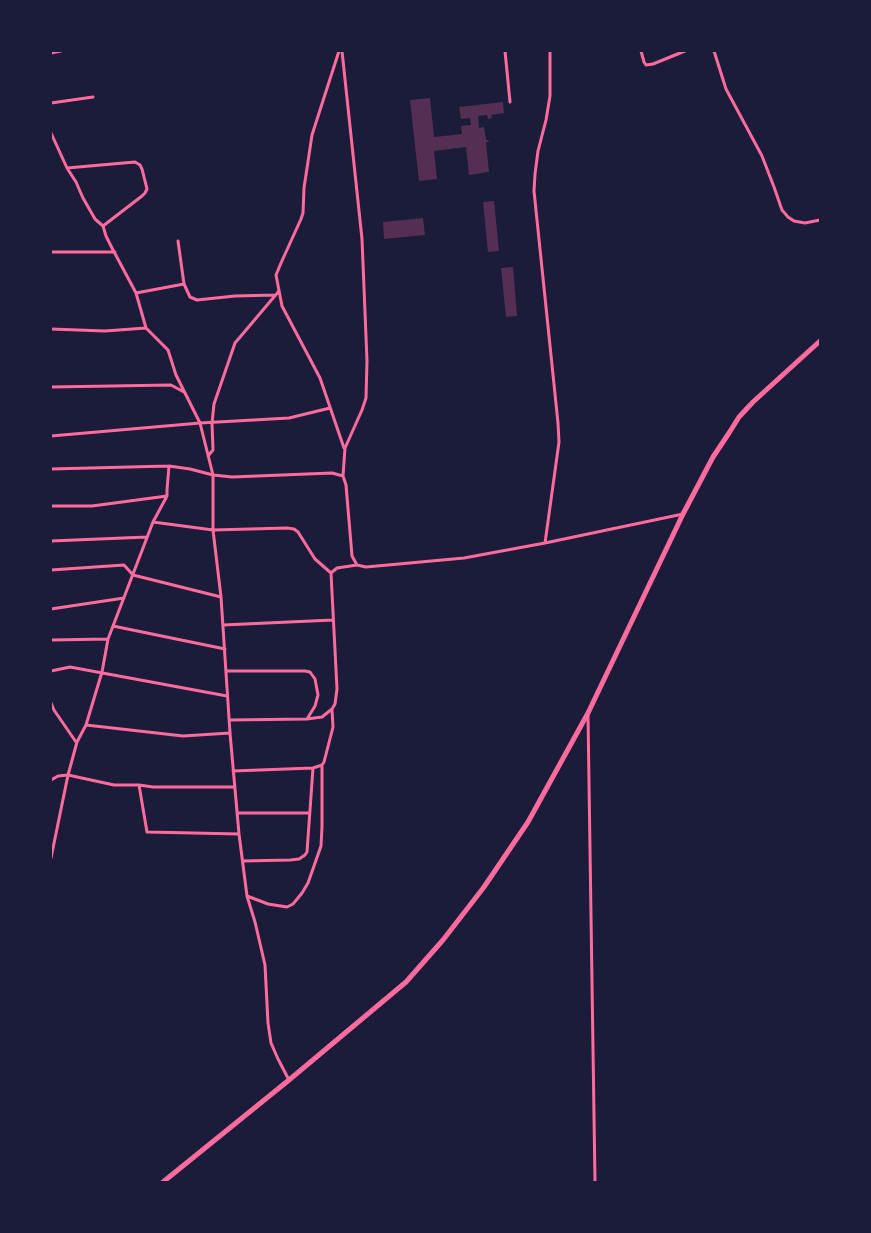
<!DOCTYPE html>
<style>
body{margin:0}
#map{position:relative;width:871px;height:1233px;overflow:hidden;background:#1b1b3a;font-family:Helvetica,sans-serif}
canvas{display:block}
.frame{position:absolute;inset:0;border:52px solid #1b1b3a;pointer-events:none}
</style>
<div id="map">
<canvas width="871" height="1233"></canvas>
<div class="frame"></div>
</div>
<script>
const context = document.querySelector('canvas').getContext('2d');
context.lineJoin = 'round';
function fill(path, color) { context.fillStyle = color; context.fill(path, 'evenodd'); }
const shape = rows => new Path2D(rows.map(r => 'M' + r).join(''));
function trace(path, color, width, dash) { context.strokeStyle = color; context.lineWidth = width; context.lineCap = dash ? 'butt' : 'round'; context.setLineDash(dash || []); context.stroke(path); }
const building = shape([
 [430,98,434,137,462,134,461,126,471,125,470,118,461,119,459,107,503,102,504,113,491,115,492,118,488,119,487,115,478,116,479,128,484,127,486,140,488,140,489,142,486,142,489,172,469,175,466,147,434,151,437,179,419,181,410,100],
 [494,201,499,251,488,252,483,202],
 [423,218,425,235,384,239,383,222],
 [513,267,517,316,506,317,501,268]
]);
const minor = shape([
 [339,51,312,135,304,188,303,213,301,219,281,263,276,275,282,306,320,378,344,448],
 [342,51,362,239,367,361,366,398,362,410,345,448,343,476],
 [505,51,510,102],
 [641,51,644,62,646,65,653,64,685,51],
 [714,51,726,89,762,156,774,187,782,210,788,217,794,221,805,223,820,220],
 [51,53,61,51],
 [51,103,93,97],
 [51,133,67,168],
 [103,226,142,196,145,193,147,189,142,169,140,165,135,162,67,168,76,182,83,198,95,219,103,226,106,236,112,248,136,293,146,328,168,350,176,375,200,423,213,475,213,530,221,597,230,733,239,834,247,896,255,922,265,965,268,1023,271,1043,278,1059,289,1080],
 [178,241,184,284,190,297,197,300,235,296,275,295],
 [51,252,115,252],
 [136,293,184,284],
 [51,329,105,331,146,328],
 [51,387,171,385,184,392],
 [51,436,200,423,289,418,330,408],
 [208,456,213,450,212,423,214,404,235,343,279,291],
 [51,469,169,466,190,469,213,475,232,477,332,473,343,476,346,485,352,556,357,565,366,567,464,558,545,543,683,514],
 [51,506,92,506,167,496],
 [153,522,213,530,287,528,294,529,298,532,315,559,331,573],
 [51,541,147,537],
 [545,543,559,442,558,423,534,191,535,174,538,151,546,120,550,96,550,51],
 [51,570,124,565,133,575,221,597],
 [51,609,124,598],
 [223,625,333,620],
 [113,626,225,649],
 [51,640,108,639],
 [51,671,70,667,227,696],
 [226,671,305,671,310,672,315,679,318,695,315,706,307,719],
 [51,703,54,710,76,742],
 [588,715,595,1182],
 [229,720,307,719,322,717,332,709,335,704,337,689,331,573,337,568,357,565],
 [86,725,183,736,230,733],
 [233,771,313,768,322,765,324,762,333,727,332,710],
 [51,780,58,776,68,775,114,785,139,785,153,787,234,787],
 [139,785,147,832,239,834],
 [237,813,309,813],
 [51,858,68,775,77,742,86,725,102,672,108,639,153,522,167,496,167,490,169,466],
 [243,861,290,860,299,859,305,855,307,852,313,768],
 [247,896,268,904,287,907,293,904,302,893,308,883,321,846,322,827,322,765]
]);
const trunk = shape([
 [163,1182,289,1080,406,982,443,940,484,887,528,822,588,713,683,514,713,457,729,433,739,417,753,402,820,341]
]);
fill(building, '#542f53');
trace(minor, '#ff6b9d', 3);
trace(trunk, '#ff6b9d', 5);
</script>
